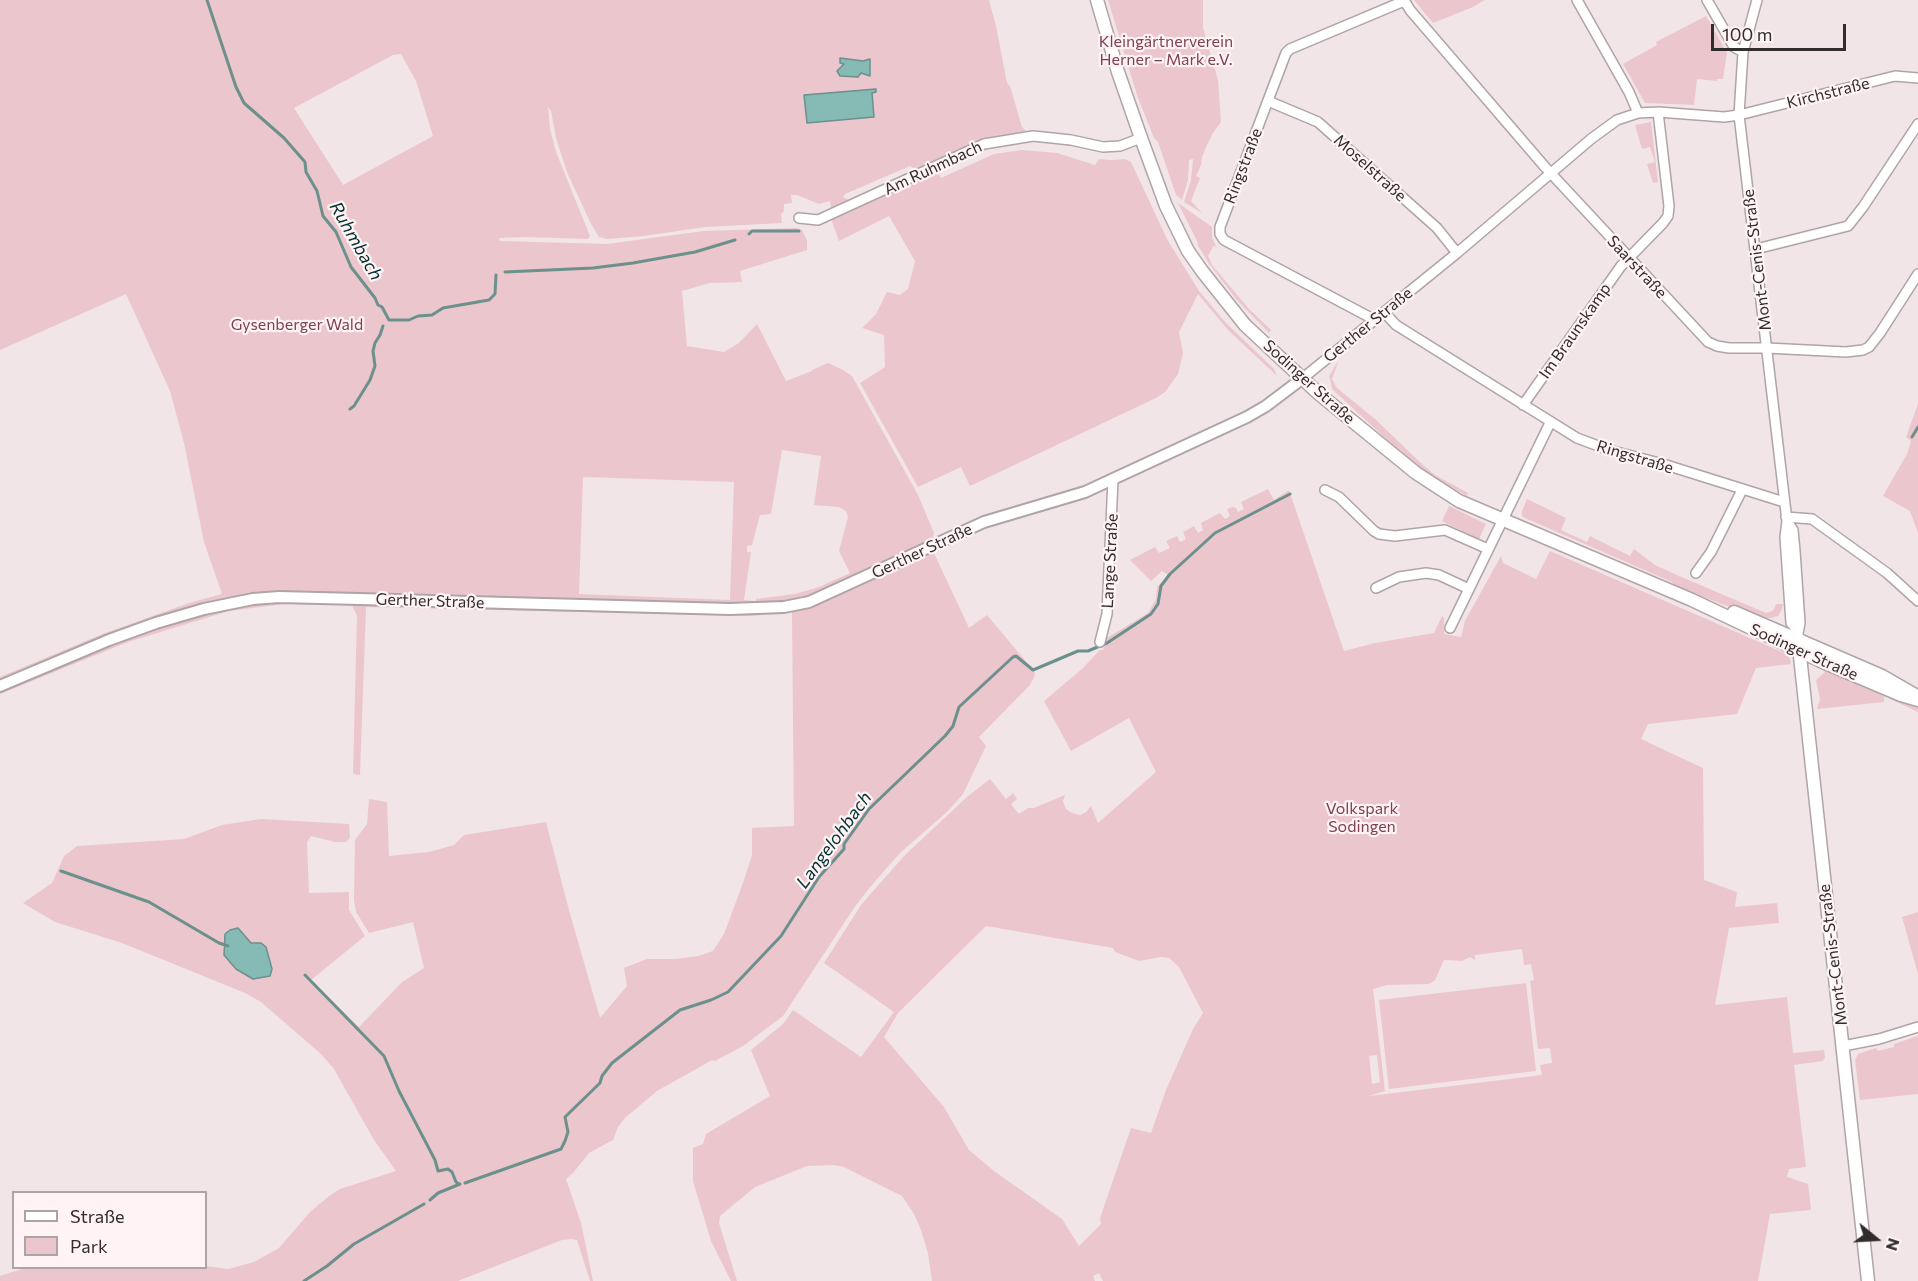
<!DOCTYPE html>
<meta charset="utf-8">
<style>
body{margin:0}
#map{position:relative;width:1918px;height:1281px;overflow:hidden;background:#f2e5e7;font-family:Commissioner,sans-serif}
canvas{display:block}
.legend{position:absolute;left:12px;top:1191px;width:195px;height:78px;box-sizing:border-box;background:#fff3f5;border:2px solid #ada4a5;margin:0;padding:8px 10px;list-style:none;font-size:18px;color:#312d2d}
.legend li{display:flex;align-items:center;gap:12px;height:30px}
.legend b{width:30px;border:2px solid #ada4a5}
.north{position:absolute;left:1846px;top:1209px;width:60px;height:60px;-webkit-text-stroke:4px #fff3f5;paint-order:stroke;rotate:108deg;font-size:16px;font-weight:700;line-height:24px;text-align:center;color:#312d2d}
.north::after{content:'';display:block;margin:auto;width:21px;height:27px;background:#312d2d;clip-path:polygon(50% 0,100% 100%,50% 72%,0 100%)}
.scale{position:absolute;left:1711px;top:24px;width:135px;height:27px;box-sizing:border-box;border:3px solid #312d2d;border-top:0;padding-left:8px;font-size:18px;line-height:21px;white-space:nowrap;color:#312d2d;-webkit-text-stroke:4px #fff3f5;paint-order:stroke}
</style>
<div id="map">
<canvas width="1918" height="1281"></canvas>
<ul class="legend">
<li><b style="height:8px;background:#fff"></b>Straße</li>
<li><b style="height:16px;background:#ebc6cd"></b>Park</li>
</ul>
<div class="north">N</div>
<div class="scale">100 m</div>
</div>
<script>
const context = document.querySelector('canvas').getContext('2d');
context.lineJoin = 'round';
function fill(path, color) { context.fillStyle = color; context.fill(path, 'evenodd'); }
const shape = rows => new Path2D(rows.map(r => 'M' + r).join(''));
function trace(path, color, width, dash) { context.strokeStyle = color; context.lineWidth = width; context.lineCap = dash ? 'butt' : 'round'; context.setLineDash(dash || []); context.stroke(path); }
function label(font, color, halo, rows, align = 'center') {
  context.font = font + ' Commissioner,sans-serif'; context.lineWidth = 4.5; context.setLineDash([]); context.textBaseline = 'middle'; context.strokeStyle = halo; context.fillStyle = color; for (const [text, x, y, turn = 0] of rows) {
    context.save(); context.translate(x, y); context.rotate((+turn || 0) * Math.PI / 180); context.textAlign = isNaN(turn) ? turn : align; if (halo) context.strokeText(text, 0, 0); context.fillText(text, 0, 0); context.restore();
  }
}
const green = shape([
 [0,0,989,0,996,26,1007,83,1010,86,1022,127,1028,133,989,139,917,170,910,166,845,194,843,197,849,200,831,208,830,201,819,204,797,195,791,195,792,203,784,204,784,211,781,214,782,223,705,227,644,236,607,239,599,237,591,224,567,172,556,138,551,111,548,107,550,129,556,152,590,236,588,239,525,237,499,238,500,241,607,244,704,231,797,228,802,230,807,240,807,250,740,271,742,282,710,283,682,291,687,346,724,352,739,343,757,324,786,381,812,371,812,370,828,363,843,370,852,376,918,495,934,533,932,539,854,577,857,586,933,551,969,628,987,615,1034,671,1035,675,1030,685,979,737,986,746,963,794,948,811,900,853,871,886,856,905,783,1016,743,1046,715,1061,712,1060,705,1064,657,1091,625,1118,618,1127,613,1140,589,1153,573,1173,566,1179,581,1223,593,1281,590,1281,577,1240,571,1239,562,1240,458,1281,0,1281,0,1276,25,1268,116,1269,206,1268,206,1266,228,1269,254,1262,279,1248,310,1212,329,1196,340,1189,396,1171,374,1140,334,1069,321,1054,261,1002,245,993,122,943,55,922,23,903,52,883,64,856,77,846,184,839,222,825,261,819,349,824,350,838,346,842,335,842,311,836,307,842,309,893,349,892,349,910,365,936,311,980,359,1027,402,982,424,968,413,922,369,933,356,912,354,900,355,840,367,824,369,799,387,802,389,856,429,852,454,845,464,835,546,822,570,914,600,1018,627,986,624,968,647,959,676,959,698,956,713,951,724,934,743,883,752,855,752,828,794,826,792,612,752,616,366,607,360,775,353,774,357,616,352,605,284,604,229,611,128,642,0,694,0,677,105,633,189,603,222,594,204,542,184,443,170,391,126,294,0,350],
 [401,54,416,81,433,136,343,185,294,108,393,55],
 [782,450,821,456,814,505,839,507,846,511,848,517,839,551,850,573,819,587,795,594,756,599,756,601,744,600,751,552,747,552,747,546,752,545,760,515,771,514],
 [583,477,734,482,730,600,579,594],
 [226,941,251,943,270,976,254,979,236,969,230,962,223,947],
 [1108,0,1203,0,1203,28,1218,80,1221,122,1213,133,1206,147,1202,157,1201,165,1196,176,1200,178,1191,201,1202,213,1184,202,1191,180,1193,159,1189,160,1188,180,1182,200,1176,195,1158,142,1154,138,1137,95],
 [1414,0,1485,0,1473,7,1433,23],
 [1706,16,1727,53,1723,79,1717,79,1717,81,1697,79,1694,105,1645,103,1623,64,1657,45,1656,42],
 [1651,122,1658,182,1653,183,1647,164,1655,162,1650,147,1642,149,1635,125],
 [1022,150,1057,153,1095,165,1099,159,1110,160,1125,159,1131,162,1167,239,1199,291,1226,323,1274,369,1277,376,1228,330,1198,294,1179,332,1183,353,1178,374,1165,392,1156,398,970,486,961,467,918,487,860,383,885,367,884,335,862,328,876,314,887,292,900,295,908,289,915,261,889,216,839,241,831,219,936,170,941,178,994,154],
 [1178,203,1212,227,1212,238,1217,248,1214,245,1208,256,1212,265,1249,309,1271,330,1269,333,1236,299,1208,262,1197,244,1198,243],
 [1339,360,1332,379,1337,388,1375,419,1423,465,1435,475,1468,493,1467,496,1428,474,1408,459,1332,389,1329,376],
 [1918,404,1918,533,1910,511,1883,496,1907,454,1911,441,1906,437],
 [1268,489,1274,500,1289,490,1344,651,1375,643,1434,633,1442,616,1444,618,1444,634,1461,637,1465,621,1501,556,1503,563,1536,579,1550,551,1789,655,1791,664,1756,668,1737,714,1648,724,1641,739,1703,768,1704,880,1737,892,1735,907,1777,903,1779,923,1729,928,1715,1005,1787,997,1793,1053,1824,1050,1825,1057,1823,1061,1794,1065,1806,1167,1789,1169,1787,1177,1808,1184,1811,1210,1770,1214,1758,1281,1103,1281,1099,1273,1093,1276,1095,1281,932,1281,928,1253,921,1230,914,1214,902,1196,844,1167,834,1165,807,1166,755,1187,720,1216,719,1223,737,1281,731,1281,711,1241,693,1181,693,1148,703,1144,706,1134,770,1096,751,1050,783,1024,793,1010,861,1057,894,1012,824,963,861,905,904,856,967,797,990,779,1006,799,1013,793,1017,799,1011,804,1019,814,1028,808,1034,808,1065,795,1063,801,1066,809,1072,813,1080,815,1086,812,1091,806,1098,823,1156,772,1129,718,1071,751,1044,701,1083,668,1100,650,1103,650,1107,638,1148,613,1156,599,1157,587,1168,575,1162,571,1151,581,1130,560,1155,547,1159,553,1170,548,1166,541,1177,536,1180,542,1186,539,1183,532,1194,526,1198,533,1203,530,1201,523,1220,513,1225,519,1230,516,1227,509,1233,507,1236,508,1238,512,1244,509,1241,502],
 [986,926,1113,948,1115,952,1139,961,1161,957,1169,958,1179,967,1203,1013,1193,1029,1166,1090,1151,1133,1131,1128,1100,1218,1101,1224,1079,1246,1062,1219,994,1171,969,1150,944,1107,884,1037,898,1013],
 [1522,949,1524,965,1531,964,1534,980,1530,981,1538,1049,1550,1048,1552,1063,1540,1065,1542,1075,1369,1096,1385,1091,1373,989,1387,985,1429,984,1435,980,1444,960,1462,961,1470,957,1475,960,1475,955],
 [1377,1055,1380,1082,1372,1084,1369,1056],
 [1527,499,1566,518,1561,530,1587,542,1590,536,1630,556,1634,549,1655,565,1677,575,1766,613,1773,611,1776,604,1783,604,1782,609,1778,616,1771,618,1765,618,1764,620,1674,586,1672,582,1525,518,1522,516,1522,511],
 [1449,506,1486,524,1479,539,1442,521],
 [1825,668,1918,707,1918,712,1884,696,1884,702,1817,709,1820,699,1816,680,1824,673],
 [1918,912,1918,974,1902,917],
 [1526,983,1536,1071,1389,1089,1379,1000],
 [1918,1036,1918,1094,1860,1100,1855,1060,1858,1054,1876,1048,1878,1051,1894,1047,1894,1044]
]);
const water = shape([
 [840,58,863,61,870,59,870,76,861,73,858,77,840,76,837,71,844,64,840,63,840,58],
 [876,89,876,92,872,93,874,117,807,123,804,95,876,89],
 [238,928,251,943,261,943,266,947,272,969,270,976,253,979,236,969,224,955,225,934,230,930,238,928]
]);
const stream = shape([
 [207,0,236,87,244,103,284,138,305,162,306,172,317,191,323,216,336,232,351,267,375,298,378,305,382,307,389,320,409,320,418,316,432,315,443,308,489,300,495,294,496,275],
 [749,234,752,231,799,231],
 [505,272,593,268,633,263,695,252,735,240],
 [350,409,354,406,370,380,375,366,373,351,375,343,380,335,383,326],
 [1912,437,1918,427],
 [61,871,149,902,219,943,228,946],
 [305,975,384,1056,399,1091,435,1160,438,1171,448,1169,452,1172,456,1182,459,1184],
 [465,1183,561,1149,565,1141,568,1132,565,1117,600,1083,602,1076,612,1063,680,1010,711,1000,728,992,781,936,819,877,844,849,844,844,869,809,945,736,953,726,959,707,1013,657,1016,656,1033,670,1078,651,1088,651,1107,643,1151,614,1158,604,1161,586,1170,574,1215,533,1290,494],
 [430,1200,438,1193,460,1184],
 [304,1281,327,1266,354,1244,424,1204]
]);
const minor = shape([
 [1404,0,1410,10,1545,167,1708,342,1717,346,1729,348,1767,348,1846,352,1863,350,1869,347,1880,333,1918,274],
 [1577,0,1629,92,1638,113],
 [1707,0,1734,47,1743,52],
 [1757,0,1743,52,1739,115,1787,521,1785,537,1791,623,1797,630],
 [1268,101,1318,122,1437,228,1457,253],
 [799,218,818,220,984,144,1033,136,1071,140,1103,147,1120,146,1141,138],
 [1756,249,1848,226,1863,207,1918,124],
 [1384,312,1396,325,1577,438,1609,450,1663,464,1784,502],
 [1375,320,1224,240,1220,234,1220,227,1286,53,1290,49,1404,1],
 [1303,378,1457,253,1591,139,1617,120,1638,113,1658,112,1724,117,1739,115,1895,76,1918,78],
 [1523,405,1621,266,1663,223,1668,216,1669,206,1658,112],
 [1325,490,1339,497,1374,531,1379,534,1395,536,1445,530,1488,549],
 [1786,517,1812,519,1887,573,1918,601],
 [1787,521,1793,530,1795,551,1800,623,1798,633],
 [1696,573,1711,552,1742,490],
 [1376,588,1399,577,1426,573,1439,575,1469,589],
 [1450,628,1550,423],
 [1100,642,1107,614,1113,479],
 [1843,1046,1879,1039,1918,1027]
]);
const tertiary = shape([
 [0,686,109,640,156,623,204,609,253,599,279,597,359,599,730,609,784,607,809,602,984,522,1085,492,1113,479,1247,417,1266,406,1303,378]
]);
const secondary = shape([
 [1097,0,1118,72,1141,138,1166,206,1188,251,1202,271,1245,325,1318,393,1416,473,1459,501,1692,600,1823,662,1901,695,1918,700],
 [1734,612,1882,676,1917,696],
 [1798,638,1868,1281]
]);
const parkNames = [
 ["Kleingärtnerverein",1166,42],
 ["Herner – Mark e.V.",1166,60],
 ["Gysenberger Wald",297,325],
 ["Volkspark",1362,809],
 ["Sodingen",1362,827]
];
const streetNames = [
 ["Kirchstraße",1828,93,-14],
 ["Ringstraße",1243,166,-69],
 ["Am Ruhmbach",933,168,-25],
 ["Moselstraße",1370,168,42],
 ["Mont-Cenis-Straße",1757,260,-97],
 ["Saarstraße",1637,267,47],
 ["Gerther Straße",1368,325,-39],
 ["Im Braunskamp",1575,331,-55],
 ["Sodinger Straße",1309,382,42],
 ["Ringstraße",1635,457,17],
 ["Gerther Straße",922,551,-25],
 ["Lange Straße",1110,561,-87],
 ["Gerther Straße",430,601,2],
 ["Sodinger Straße",1804,652,24],
 ["Mont-Cenis-Straße",1833,955,-97]
];
const waterNames = [
 ["Ruhmbach",356,241,60],
 ["Langelohbach",834,840,-54]
];
fill(green, '#ebc6cd');
fill(water, '#85bab5');
trace(water, '#6c908c', 1.5);
trace(stream, '#6c908c', 3);
trace(minor, '#afa4a6', 12);
trace(tertiary, '#afa4a6', 14);
trace(secondary, '#afa4a6', 15);
trace(minor, '#fff', 9);
trace(tertiary, '#fff', 10);
trace(secondary, '#fff', 12);
label('16px', '#7f4150', '#fff3f5', parkNames);
label('16px', '#312d2d', '#fff3f5', streetNames);
label('italic 18px', '#003431', '#fff3f5', waterNames);
</script>
